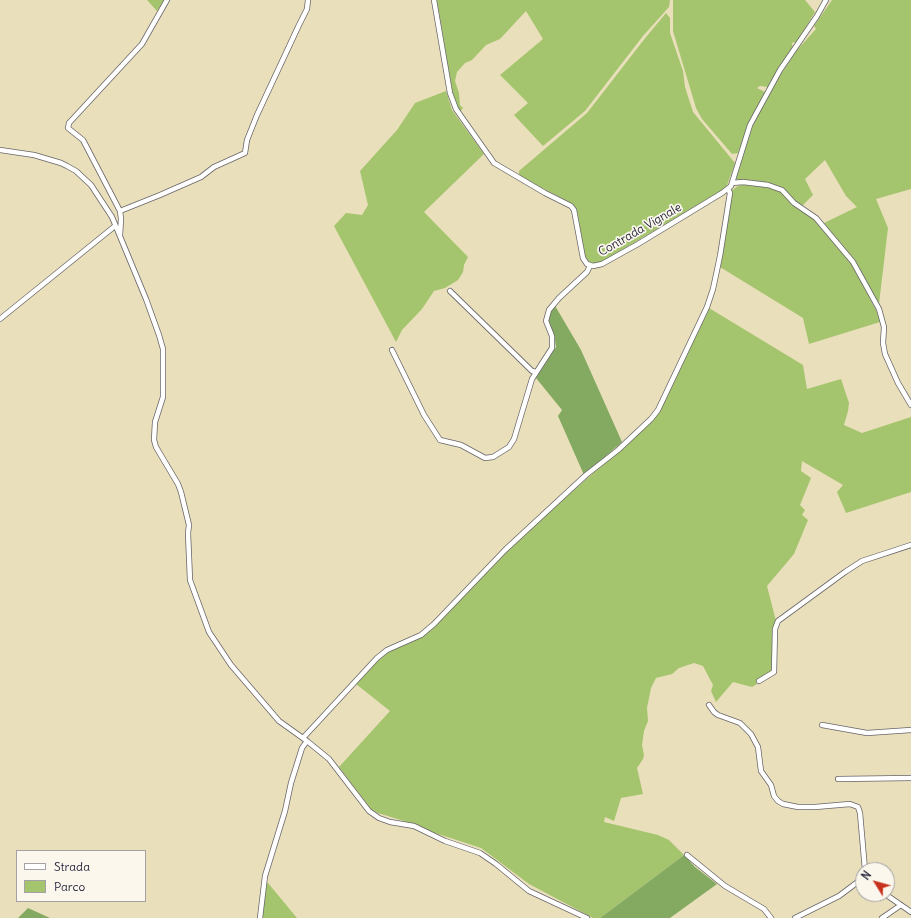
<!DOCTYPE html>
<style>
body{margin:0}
#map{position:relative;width:911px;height:918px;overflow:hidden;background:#e9dfbb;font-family:Delius,sans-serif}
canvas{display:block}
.legend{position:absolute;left:16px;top:850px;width:130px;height:52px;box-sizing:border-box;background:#fbf7ec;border:1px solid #a4a2a5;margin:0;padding:5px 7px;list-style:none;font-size:12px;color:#22223b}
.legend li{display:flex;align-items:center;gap:8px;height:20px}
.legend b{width:20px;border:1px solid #a4a2a5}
.north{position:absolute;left:855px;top:862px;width:40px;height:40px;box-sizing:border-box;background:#fbf7ec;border:1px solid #a4a2a5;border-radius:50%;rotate:307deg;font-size:11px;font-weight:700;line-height:16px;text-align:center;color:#22223b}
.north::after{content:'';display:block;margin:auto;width:14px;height:18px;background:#c8321e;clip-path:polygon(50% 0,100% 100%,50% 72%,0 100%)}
</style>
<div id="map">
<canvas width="911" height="918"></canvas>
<ul class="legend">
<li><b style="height:5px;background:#fff"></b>Strada</li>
<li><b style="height:11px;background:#a4c56d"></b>Parco</li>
</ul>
<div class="north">N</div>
</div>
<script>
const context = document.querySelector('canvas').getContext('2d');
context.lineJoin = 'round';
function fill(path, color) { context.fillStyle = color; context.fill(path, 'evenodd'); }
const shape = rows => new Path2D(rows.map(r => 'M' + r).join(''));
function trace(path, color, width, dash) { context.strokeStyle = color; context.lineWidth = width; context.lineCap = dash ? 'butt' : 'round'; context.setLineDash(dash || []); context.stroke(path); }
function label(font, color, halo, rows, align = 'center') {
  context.font = font + ' Delius,sans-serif'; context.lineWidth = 3.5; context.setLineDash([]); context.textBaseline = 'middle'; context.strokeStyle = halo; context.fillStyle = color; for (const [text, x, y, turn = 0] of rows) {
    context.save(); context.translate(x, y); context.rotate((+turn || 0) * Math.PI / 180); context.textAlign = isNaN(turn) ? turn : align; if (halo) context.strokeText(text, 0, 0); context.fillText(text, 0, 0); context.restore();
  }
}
const green = shape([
 [147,0,164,0,157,11],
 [437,0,670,0,669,7,643,36,585,111,543,146,514,115,528,103,500,75,543,39,526,11,500,39,486,45,472,60,465,63,457,72,455,81,459,93,460,105,463,108,460,112,455,102,452,90],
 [673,0,805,0,815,12,796,43,793,42,792,44,793,48,768,87,760,86,757,88,765,92,749,123,738,153,732,154,702,119,696,108,673,31],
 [832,0,911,0,911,189,876,199,888,228,879,304,855,260,824,223,857,207,846,196,825,160,805,179,813,195,802,206,797,204,787,192,779,186,769,184,740,181,736,179,736,176,755,119,781,74,797,50,816,29,814,26],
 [666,13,670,18,670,33,683,71,685,87,693,112,735,163,726,188,603,261,594,264,590,263,585,257,577,211,575,207,571,203,521,177,519,174,519,171,587,113,646,37],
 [446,91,452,110,484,154,424,212,468,257,464,265,463,272,458,280,445,288,434,291,422,309,402,330,396,342,334,226,346,213,362,215,368,205,360,171,397,130,415,103],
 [745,184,776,189,784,194,792,205,811,216,851,263,877,312,880,322,809,344,803,318,720,267,732,190,738,186],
 [709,308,803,365,807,389,841,379,849,403,848,411,844,425,862,433,911,417,911,492,846,513,837,492,843,485,802,461,801,471,811,478,800,505,805,510,802,515,808,520,794,554,767,586,776,621,773,629,772,671,756,681,757,684,752,687,733,682,716,702,711,691,713,685,703,666,694,663,679,668,672,674,656,678,651,688,647,708,648,721,644,731,642,745,644,755,643,759,637,768,643,794,621,798,614,821,605,817,604,822,658,835,669,840,684,855,600,918,593,918,529,884,481,848,432,832,420,826,378,813,371,809,339,767,390,711,356,684,378,661,387,653,428,632,515,543,566,497,640,432,660,410],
 [266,883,268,883,297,918,262,918]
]);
const forest = shape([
 [554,304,581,350,622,442,584,475,558,416,562,410,536,378,556,347,554,335,548,321,550,311],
 [684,855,695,867,717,884,670,918,600,918],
 [28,908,50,918,18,918]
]);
const street = shape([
 [434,0,450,93,456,109,494,163,545,193,571,206,574,210,583,258,587,264,593,266,602,264,638,244,722,193,731,186,750,125,780,70,817,16,826,0],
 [0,150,34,155,61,163,67,166,76,171,91,185,112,217,146,299,159,335,163,349,163,397,155,422,154,440,156,447,178,484,181,492,189,525,188,533,190,580,209,632,231,665,279,721,307,741,329,759,369,811,379,818,390,822,414,826,445,841,480,853,496,864,529,891,587,918],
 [732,183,743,182,768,185,782,190,794,203,816,218,853,262,879,309,884,327,883,343,885,354,898,383,911,405],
 [120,211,160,195,201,177,214,167,245,153,247,140,257,115,299,25,307,9,308,0],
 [120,235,121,219,120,211,83,140,68,128,69,123,142,44,167,0],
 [450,291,532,371,536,372],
 [0,319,115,226],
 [392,350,424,415,440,440,461,445,485,458,493,457,509,447,514,439,532,379,552,348,552,336,546,321,549,310,559,298,587,272,590,266],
 [759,681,774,672,775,629,778,621,845,572,862,561,911,545],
 [709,705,714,712,718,715,740,723,751,734,758,747,761,771,771,785,774,796,778,801,783,804,798,807,815,807,850,804,858,807,860,813,865,870],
 [822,725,867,733,911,730],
 [303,738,377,658,387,650,421,635,434,624,505,550,586,475,618,450,651,419,658,410,707,307,713,289,720,256,730,193,728,189],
 [838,779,911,778],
 [687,855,725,886,764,909,771,918],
 [885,894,911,912],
 [260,918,265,876,285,811,291,783,302,748,307,741],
 [795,918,839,896,859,881,863,880],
 [882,918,901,905]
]);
const streetNames = [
 ["Contrada Vignale",640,230,-30]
];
fill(green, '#a4c56d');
fill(forest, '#83aa60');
trace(street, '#686468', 6);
trace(street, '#fff', 4.5);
label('12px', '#22223b', '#fbf7ec', streetNames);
</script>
